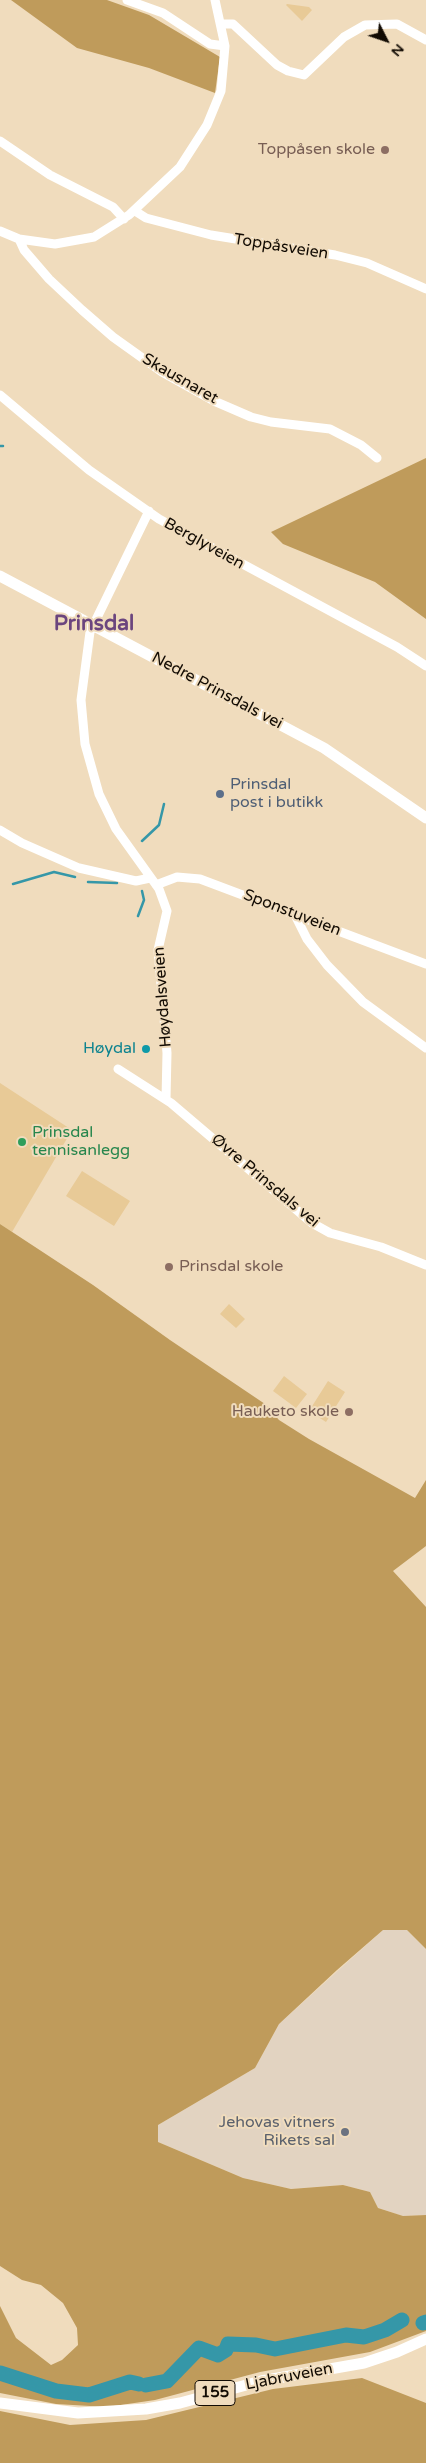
<!DOCTYPE html>
<meta charset="utf-8">
<style>
body{margin:0}
#map{position:relative;width:426px;height:2463px;overflow:hidden;background:#f0dcbd;font-family:"Varela Round",sans-serif}
canvas{display:block}
.north{position:absolute;left:361px;top:15px;width:50px;height:50px;-webkit-text-stroke:4px #f0dcbd;paint-order:stroke;rotate:131deg;font-size:14px;font-weight:700;line-height:20px;text-align:center;color:#120b03}
.north::after{content:'';display:block;margin:auto;width:18px;height:22px;background:#120b03;clip-path:polygon(50% 0,100% 100%,50% 72%,0 100%)}
</style>
<div id="map">
<canvas width="426" height="2463"></canvas>
<div class="north">N</div>
</div>
<script>
const context = document.querySelector('canvas').getContext('2d');
context.lineJoin = 'round';
function fill(path, color) { context.fillStyle = color; context.fill(path, 'evenodd'); }
const shape = rows => new Path2D(rows.map(r => 'M' + r).join(''));
function trace(path, color, width, dash) { context.strokeStyle = color; context.lineWidth = width; context.lineCap = dash ? 'butt' : 'round'; context.setLineDash(dash || []); context.stroke(path); }
function label(font, color, halo, rows, align = 'center') {
  context.font = font + ' "Varela Round",sans-serif'; context.lineWidth = 4; context.setLineDash([]); context.textBaseline = 'middle'; context.strokeStyle = halo; context.fillStyle = color; for (const [text, x, y, turn = 0] of rows) {
    context.save(); context.translate(x, y); context.rotate((+turn || 0) * Math.PI / 180); context.textAlign = isNaN(turn) ? turn : align; if (halo) context.strokeText(text, 0, 0); context.fillText(text, 0, 0); context.restore();
  }
}
const commercial = shape([
 [383,1930,407,1930,426,1949,426,2215,403,2216,378,2208,370,2192,343,2185,291,2189,243,2178,158,2142,158,2125,255,2068,279,2024]
]);
const green = shape([
 [287,4,309,7,312,10,302,21,286,5],
 [0,1083,72,1130,12,1232,0,1224],
 [82,1171,130,1201,114,1226,66,1196],
 [229,1304,245,1319,236,1328,220,1314],
 [284,1376,307,1394,296,1408,273,1391],
 [328,1381,345,1392,326,1422,309,1411]
]);
const forest = shape([
 [11,0,107,0,149,15,220,57,215,93,149,68,77,48],
 [426,458,426,619,375,582,283,544,271,532],
 [0,1224,93,1285,170,1340,265,1404,279,1420,309,1439,415,1498,426,1480,426,1546,393,1571,426,1607,426,1949,407,1930,383,1930,337,1970,279,2024,255,2068,158,2125,158,2142,243,2178,291,2189,343,2185,370,2192,378,2208,403,2216,426,2215,426,2331,370,2352,260,2372,155,2400,107,2407,56,2404,0,2393,0,2306,16,2338,51,2365,62,2360,78,2345,77,2328,63,2303,41,2285,22,2280,0,2266],
 [362,2378,426,2403,426,2463,0,2463,0,2411,70,2425,146,2420,273,2389]
]);
const stream = shape([
 [0,446,3,446],
 [142,841,159,825,164,804],
 [88,882,117,883],
 [13,884,54,872,75,877],
 [138,916,144,900,142,891]
]);
const river = shape([
 [423,2323,426,2322],
 [0,2373,56,2391,89,2395,130,2382,139,2384],
 [146,2385,167,2381,199,2348,218,2355,226,2350,228,2344,256,2345,275,2349,346,2335,364,2337,385,2330,402,2320]
]);
const minor = shape([
 [127,0,163,13,210,44,225,46],
 [222,24,233,24,277,65,288,71,304,75,344,37,365,25,397,24,426,40],
 [0,141,50,175,113,207,124,219],
 [135,211,146,218,211,235,335,255,367,263,426,289],
 [0,231,19,239,55,244,94,237,129,215,180,167,207,125,221,91,225,46,215,0],
 [19,239,24,250,49,279,82,310,113,337,162,372,214,401,251,417,271,422,330,429,361,445,377,458],
 [0,395,89,470,159,519,397,647,426,666],
 [149,511,90,632,81,700,85,744,99,794,116,829,159,889,167,911,158,950,167,1053,166,1099],
 [0,830,22,843,79,868,136,881,150,878],
 [156,885,177,877,200,879,426,964],
 [295,915,307,939,327,965,363,1002,426,1048],
 [118,1069,171,1103,312,1223,330,1233,381,1247,426,1265]
]);
const major = shape([
 [0,576,324,748,426,818],
 [0,2403,78,2413,146,2409,180,2403,261,2381,364,2363,397,2352,426,2339]
]);
const markers = [
 [385,150,5,"#8d6e63"],
 [220,794,5,"#5c6f8a"],
 [146,1049,5,"#0f9aa8"],
 [22,1142,5,"#2e9e5b"],
 [169,1267,5,"#8d6e63"],
 [349,1412,5,"#8d6e63"],
 [345,2132,5,"#6b7280"]
];
const shields = [
 [215,2393,40]
];
const shieldNames = [
 ["155",215,2393]
];
const educationNames = [
 ["Toppåsen skole",375,150],
 ["Prinsdal skole",179,1267,"left"],
 ["Hauketo skole",339,1412]
];
const streetNames = [
 ["Toppåsveien",281,247,9],
 ["Skausnaret",180,379,30],
 ["Berglyveien",204,544,29],
 ["Nedre Prinsdals vei",217,691,28],
 ["Sponstuveien",292,913,21],
 ["Høydalsveien",163,997,-94],
 ["Øvre Prinsdals vei",265,1181,40],
 ["Ljabruveien",289,2377,-11]
];
const serviceNames = [
 ["Prinsdal",230,785],
 ["post i butikk",230,803]
];
const cultureNames = [
 ["Høydal",136,1049]
];
const leisureNames = [
 ["Prinsdal",32,1133],
 ["tennisanlegg",32,1151]
];
const worshipNames = [
 ["Jehovas vitners",335,2123],
 ["Rikets sal",335,2141]
];
const districtNames = [
 ["Prinsdal",94,624]
];
fill(commercial, '#e2d3c1');
fill(green, '#e8ca97');
fill(forest, '#bf9b5b');
trace(stream, '#3597a8', 2.5);
trace(river, '#3597a8', 15);
trace(minor, '#fff', 9);
trace(major, '#fff', 11);
for (const [x, y, r, color] of markers) { const dot = new Path2D(); dot.arc(x, y, r, 0, 2 * Math.PI); context.fillStyle = color; context.fill(dot); trace(dot, '#f0dcbd', 2); }
for (const [x, y, w] of shields) { const box = new Path2D(); box.roundRect(x - w / 2, y - 12.5, w, 25, 4); context.fillStyle = '#f0dcbd'; context.fill(box); trace(box, '#120b03', 1); }
label('bold 15px', '#120b03', null, shieldNames);
label('16px', '#785e54', '#f0dcbd', educationNames, 'right');
label('16px', '#120b03', '#f0dcbd', streetNames);
label('16px', '#4e5e75', '#f0dcbd', serviceNames, 'left');
label('16px', '#0d838f', '#f0dcbd', cultureNames, 'right');
label('16px', '#27864d', '#f0dcbd', leisureNames, 'left');
label('16px', '#5b616d', '#f0dcbd', worshipNames, 'right');
label('bold 21px', '#6b457e', '#f0dcbd', districtNames);
</script>
